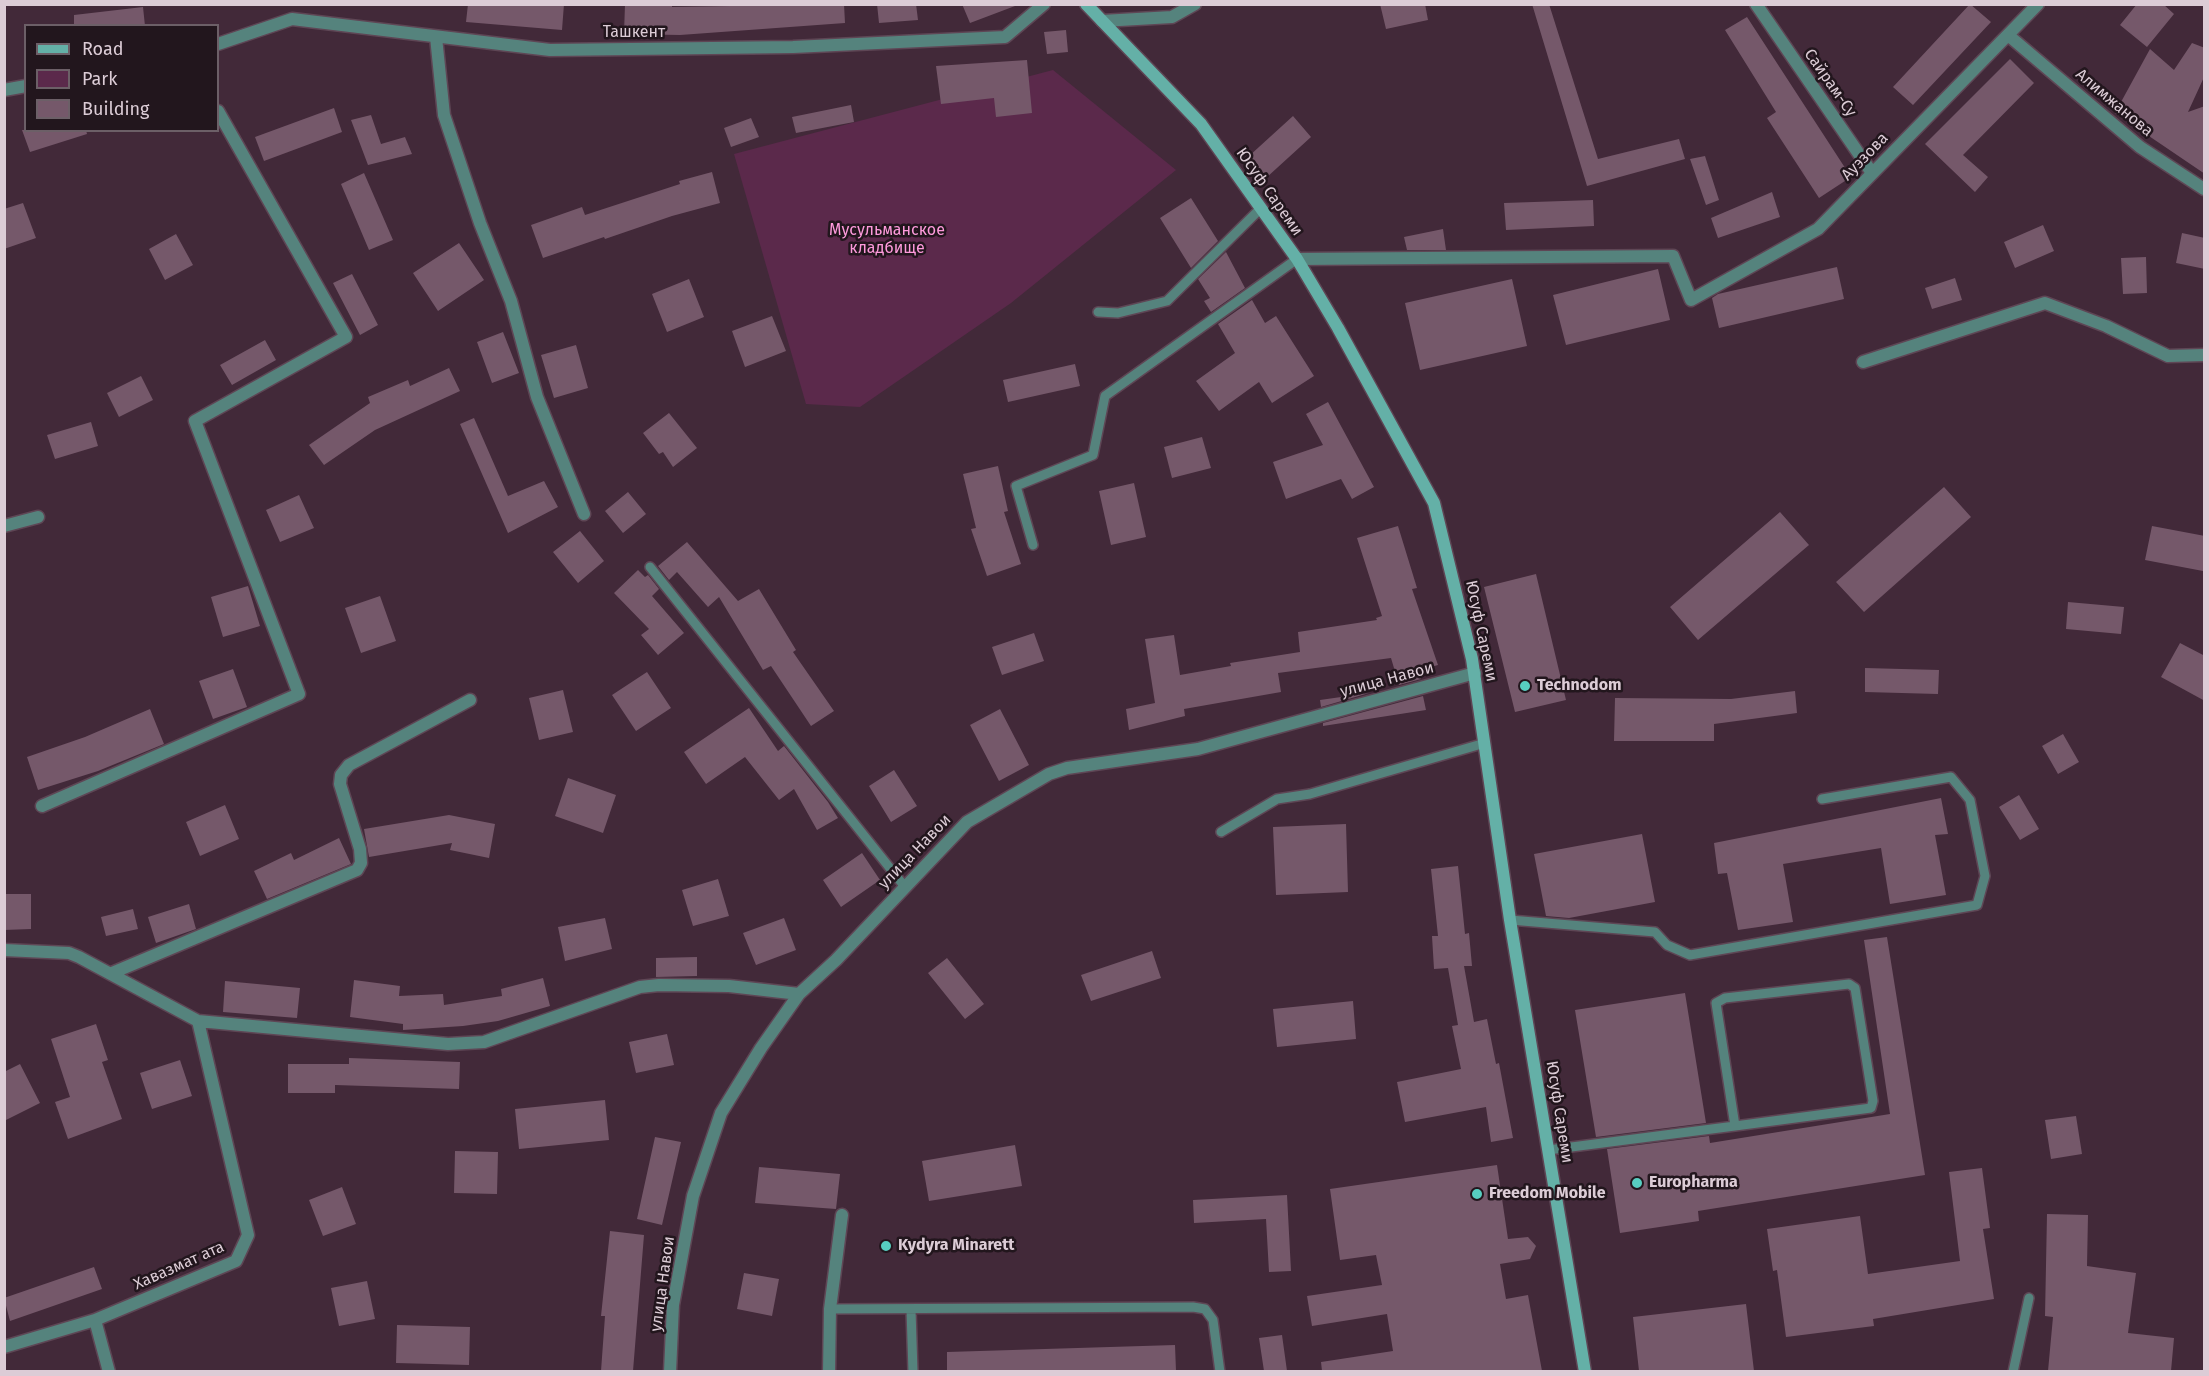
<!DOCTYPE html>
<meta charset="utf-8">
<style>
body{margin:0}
#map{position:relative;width:2209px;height:1376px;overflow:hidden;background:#422939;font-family:"Fira Sans",sans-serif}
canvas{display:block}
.frame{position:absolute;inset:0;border:6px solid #dcccd6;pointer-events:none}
.legend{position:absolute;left:24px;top:24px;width:195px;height:108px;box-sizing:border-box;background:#22161d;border:2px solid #6c5f67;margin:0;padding:8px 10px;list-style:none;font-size:18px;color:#dcccd6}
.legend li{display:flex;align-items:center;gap:12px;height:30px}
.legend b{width:30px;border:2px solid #6c5f67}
</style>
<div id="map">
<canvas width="2209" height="1376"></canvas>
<div class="frame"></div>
<ul class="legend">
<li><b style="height:8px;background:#64b0a7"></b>Road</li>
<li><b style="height:16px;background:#5b294b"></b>Park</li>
<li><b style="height:16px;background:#75586a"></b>Building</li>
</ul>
</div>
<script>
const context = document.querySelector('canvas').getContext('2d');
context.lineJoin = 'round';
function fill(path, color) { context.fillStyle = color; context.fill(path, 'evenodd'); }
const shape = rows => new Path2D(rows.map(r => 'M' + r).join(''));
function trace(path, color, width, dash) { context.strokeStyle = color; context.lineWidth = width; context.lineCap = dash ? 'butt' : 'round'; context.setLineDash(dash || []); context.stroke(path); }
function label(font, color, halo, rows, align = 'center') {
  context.font = font + ' "Fira Sans",sans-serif'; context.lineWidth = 5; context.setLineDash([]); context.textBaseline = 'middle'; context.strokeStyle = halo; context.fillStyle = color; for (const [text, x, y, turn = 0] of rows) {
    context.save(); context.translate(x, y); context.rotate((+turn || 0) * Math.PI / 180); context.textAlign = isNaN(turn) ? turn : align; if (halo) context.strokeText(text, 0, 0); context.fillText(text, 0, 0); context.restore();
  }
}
const green = shape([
 [1053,70,1176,170,1011,303,860,407,806,404,734,154]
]);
const building = shape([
 [468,4,564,4,562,30,466,22],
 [625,4,672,4,672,7,844,4,845,23,680,35,624,34],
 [877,4,916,4,918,20,879,23],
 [962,4,1015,4,1015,6,970,23],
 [1380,4,1425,4,1428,20,1386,29],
 [1532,4,1549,4,1598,159,1679,139,1685,159,1587,186],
 [1970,4,1991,22,1913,105,1893,87],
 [2137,4,2163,4,2174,14,2147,47,2120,25],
 [143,7,145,26,74,26,74,15],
 [1747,17,1851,177,1819,198,1767,118,1776,112,1725,30],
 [1066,30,1068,52,1047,54,1044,32],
 [2192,43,2205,48,2205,75,2188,112,2205,106,2205,174,2115,113,2150,49,2174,70],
 [2010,59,2034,83,1963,155,1988,177,1975,192,1925,144],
 [1027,60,1032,113,996,117,994,98,941,104,936,66],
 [851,105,854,122,796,133,792,117],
 [334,108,342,132,264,161,255,137],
 [371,115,381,144,405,137,412,154,368,165,351,120],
 [1293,116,1311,137,1266,178,1248,157],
 [751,118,759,137,731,147,724,128],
 [22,130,86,130,87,134,30,152],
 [1705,156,1719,200,1706,205,1690,159],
 [712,172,720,203,672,216,605,239,604,237,543,258,531,225,582,207,585,215,680,184,679,181],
 [364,173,393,240,369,250,341,184],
 [1772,192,1780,217,1718,238,1711,218],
 [1191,198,1218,241,1191,268,1160,218],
 [1593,200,1594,226,1506,230,1504,203],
 [23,203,36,238,4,249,4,209],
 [2043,225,2054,251,2015,268,2004,242],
 [1443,229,1446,250,1407,250,1404,237],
 [2182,233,2205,238,2205,269,2176,263],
 [176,234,193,265,165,280,149,249],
 [459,243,484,280,438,311,413,273],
 [1226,252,1245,288,1211,312,1204,301,1210,298,1198,279],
 [2146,257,2147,293,2123,294,2121,258],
 [1837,267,1844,299,1719,328,1712,298,1718,294],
 [1658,269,1670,320,1566,345,1553,295],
 [352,274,378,325,360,335,333,283],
 [1955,278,1962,300,1932,309,1925,288],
 [689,279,704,317,667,332,652,294],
 [1512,279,1527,346,1420,370,1405,303],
 [1252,300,1265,323,1276,316,1314,376,1272,403,1259,382,1219,411,1196,381,1235,353,1218,324],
 [772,316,786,351,745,367,732,331],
 [503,332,519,373,492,383,477,342],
 [265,340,276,360,232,385,220,365],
 [576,345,588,388,554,398,541,355],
 [1075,364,1080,386,1008,402,1003,380],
 [449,368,460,391,375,430,324,465,309,445,370,403,368,397,408,380,410,386],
 [141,376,153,400,119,417,107,393],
 [1328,402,1374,487,1352,499,1341,479,1286,499,1273,462,1323,445,1306,414],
 [669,413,697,448,673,467,663,452,659,454,643,433],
 [474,418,508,496,544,481,558,507,508,533,460,424],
 [91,422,98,446,55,459,47,435],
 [1202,437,1211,468,1172,478,1164,447],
 [998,466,1008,511,1004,512,1021,564,987,576,971,529,976,528,963,474],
 [1134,483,1146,537,1111,545,1099,491],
 [1944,487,1971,517,1864,612,1836,582],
 [628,492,646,514,623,533,605,511],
 [299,495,314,528,280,542,266,510],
 [1780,512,1809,545,1698,640,1670,607],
 [1398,526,1417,588,1412,589,1438,665,1420,670,1421,679,1399,685,1391,658,1278,673,1281,692,1184,709,1185,716,1129,730,1126,709,1155,703,1145,639,1174,635,1180,675,1231,666,1230,663,1300,652,1298,632,1377,620,1376,618,1382,616,1357,538],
 [2152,526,2205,536,2203,571,2145,560],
 [580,531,604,561,578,583,553,552],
 [687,542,738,601,759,589,796,650,793,652,834,711,811,726,771,666,763,670,719,597,708,607,677,572,669,580,658,566],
 [638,570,645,577,648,575,659,589,652,596,684,633,658,655,641,635,649,629,614,593],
 [1536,574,1566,700,1515,712,1484,587],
 [248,586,260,626,223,637,211,597],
 [380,596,396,641,361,653,345,608],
 [2068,602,2124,607,2121,634,2066,629],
 [1034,633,1044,661,1002,675,992,647],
 [2180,643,2205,656,2205,701,2161,677],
 [1865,668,1939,670,1938,694,1865,692],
 [233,669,247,707,213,719,199,681],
 [647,672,671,708,636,731,612,695],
 [563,690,573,732,539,740,529,698],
 [1795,691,1797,713,1714,724,1714,741,1614,741,1615,698,1731,699],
 [1369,693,1321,707,1320,700],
 [1423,696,1426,710,1323,726,1323,723],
 [749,708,778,751,784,746,828,802,838,818,817,830,794,789,779,800,745,757,706,784,684,752],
 [150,709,164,744,98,771,38,790,27,757,85,737],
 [1000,709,1029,765,999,781,970,725],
 [2063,734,2079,762,2058,774,2042,746],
 [894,770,917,806,891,822,869,786],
 [568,778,616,795,603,833,555,816],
 [2019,795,2039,829,2020,840,1999,807],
 [1941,798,1948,834,1935,835,1946,895,1890,904,1881,848,1783,864,1793,922,1738,930,1727,873,1718,874,1714,843],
 [225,805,239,839,200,856,186,822],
 [449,815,495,824,489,858,450,850,452,843,369,857,364,829],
 [1346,824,1348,892,1276,895,1273,827],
 [1642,834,1655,902,1569,918,1546,916,1534,854],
 [339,838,351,864,267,899,254,871,291,853,294,860],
 [862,853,880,880,841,907,823,880],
 [1458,866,1465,934,1469,933,1472,966,1464,966,1474,1022,1487,1019,1496,1064,1499,1063,1513,1138,1491,1142,1486,1107,1405,1122,1397,1082,1461,1069,1452,1026,1458,1025,1448,968,1434,969,1432,936,1438,936,1431,869],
 [718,879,729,916,693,926,682,890],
 [4,894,31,894,31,929,4,930],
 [189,904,196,929,156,943,148,917],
 [133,909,138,929,106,936,101,917],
 [605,918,612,949,565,961,558,927],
 [784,918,796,950,756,965,743,933],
 [1887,937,1925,1175,1698,1211,1699,1221,1620,1233,1607,1149,1709,1136,1710,1143,1890,1114,1864,940],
 [1152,951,1161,978,1091,1001,1081,975],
 [697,957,697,976,656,977,656,958],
 [947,958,984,1004,965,1019,928,973],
 [543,978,550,1006,498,1021,463,1026,403,1030,403,1024,350,1017,354,980,400,986,399,996,443,994,444,1005,502,996,501,989],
 [225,981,300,988,297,1018,223,1012],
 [1685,993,1706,1123,1596,1137,1575,1010],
 [1353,1001,1356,1039,1277,1047,1273,1009],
 [96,1024,108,1060,102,1062,122,1119,68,1139,55,1102,70,1097,51,1039],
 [667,1034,674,1065,636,1073,629,1042],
 [349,1058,460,1062,459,1089,335,1085,335,1093,288,1093,288,1064,349,1064],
 [180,1060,192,1096,152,1109,140,1073],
 [20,1064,40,1103,4,1121,4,1072],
 [605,1100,609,1140,519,1149,515,1109],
 [2076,1116,2082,1154,2051,1159,2045,1120],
 [655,1137,681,1142,662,1225,637,1219],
 [1015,1145,1022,1186,929,1201,922,1161],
 [455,1151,498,1152,497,1194,454,1193],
 [1497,1165,1508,1239,1528,1237,1536,1246,1530,1259,1500,1264,1506,1299,1528,1295,1542,1371,1322,1371,1321,1362,1393,1351,1387,1314,1312,1326,1307,1296,1382,1285,1376,1255,1340,1260,1330,1189],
 [759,1167,840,1174,836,1209,755,1203],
 [1982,1168,1990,1228,1983,1229,1994,1299,1873,1319,1874,1326,1786,1337,1777,1270,1773,1271,1767,1229,1860,1216,1868,1274,1960,1261,1949,1172],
 [342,1187,356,1224,323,1236,309,1200],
 [1287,1195,1291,1271,1269,1272,1266,1219,1194,1223,1193,1200],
 [2047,1214,2088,1215,2087,1266,2136,1273,2128,1333,2174,1338,2171,1371,2048,1371,2053,1317,2045,1316],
 [610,1231,644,1235,633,1371,601,1371,605,1316,601,1316],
 [94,1267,102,1289,10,1321,4,1298],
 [744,1273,779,1279,772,1316,737,1309],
 [367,1281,375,1319,339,1326,331,1288],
 [1746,1304,1754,1371,1639,1371,1633,1317],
 [397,1325,470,1327,469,1365,396,1363],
 [1282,1335,1287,1371,1264,1371,1259,1338],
 [1175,1345,1176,1371,947,1371,947,1352]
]);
const service = shape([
 [1098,312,1118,313,1167,301,1260,209],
 [1033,545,1016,486,1093,455,1105,396,1297,259],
 [650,567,905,887],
 [1221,832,1277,799,1310,794,1485,743],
 [1510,920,1655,932,1667,945,1690,955,1977,905,1985,876,1970,800,1951,777,1822,799],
 [1548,1150,1735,1126,1871,1108,1873,1101,1855,988,1849,984,1725,998,1716,1003,1735,1126],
 [830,1309,1193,1307,1205,1309,1213,1320,1220,1372],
 [911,1310,913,1372],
 [2013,1372,2029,1298]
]);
const minor = shape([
 [1756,4,1872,173],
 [1102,21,1172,17,1195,4],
 [2008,35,2140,147,2204,189],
 [436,37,444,115,480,223,511,301,537,397,584,514],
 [218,44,292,19,550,50,793,47,1005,37,1044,4],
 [4,90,26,86],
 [1297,259,1673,256,1691,300,1818,229,2038,4],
 [1863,362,2045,303,2106,326,2168,356,2204,355],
 [4,526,38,517],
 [42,806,299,694,195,421,346,337,218,111],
 [4,950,69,953,79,957,198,1021,448,1044,484,1042,640,987,659,985,729,986,799,994],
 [112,973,357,870,361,863,360,849,340,784,341,775,349,765,470,700],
 [95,1320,109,1372],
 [4,1347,95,1320,236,1261,248,1235,198,1021],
 [670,1372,673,1305,693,1196,721,1113,761,1048,799,994,836,960,967,822,1049,774,1067,768,1198,749,1475,673],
 [829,1372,830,1309,842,1215]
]);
const secondary = shape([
 [1086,4,1201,124,1297,259,1338,328,1434,503,1472,659,1510,920,1585,1372]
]);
const markers = [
 [1525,686,6,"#57cec1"],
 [1637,1183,6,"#57cec1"],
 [1477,1194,6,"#57cec1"],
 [886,1246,6,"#57cec1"]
];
const streetNames = [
 ["Ташкент",634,33],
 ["Сайрам-Су",1830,83,55],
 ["Алимжанова",2114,103,40],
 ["Ауэзова",1865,157,-46],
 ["Юсуф Сареми",1269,192,55],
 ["Юсуф Сареми",1481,631,78],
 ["улица Навои",1387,680,-15],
 ["улица Навои",915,852,-46],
 ["Юсуф Сареми",1559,1112,81],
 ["Хавазмат ата",179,1266,-24],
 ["улица Навои",663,1284,-82]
];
const parkNames = [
 ["Мусульманское",887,231],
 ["кладбище",887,249]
];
const poiNames = [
 ["Technodom",1537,686],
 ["Europharma",1649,1183],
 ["Freedom Mobile",1489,1194],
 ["Kydyra Minarett",898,1246]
];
fill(green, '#5b294b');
fill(building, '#75586a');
trace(service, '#5e4655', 12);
trace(minor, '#5e4655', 15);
trace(secondary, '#5e4655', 15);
trace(service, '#55837d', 9);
trace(minor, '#55837d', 12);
trace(secondary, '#64b0a7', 12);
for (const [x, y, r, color] of markers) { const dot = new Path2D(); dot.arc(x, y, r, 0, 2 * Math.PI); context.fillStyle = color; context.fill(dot); trace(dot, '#22161d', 2); }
label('16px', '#dcccd6', '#22161d', streetNames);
label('16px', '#fe9adc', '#22161d', parkNames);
label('bold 16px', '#dcccd6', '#22161d', poiNames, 'left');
</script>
